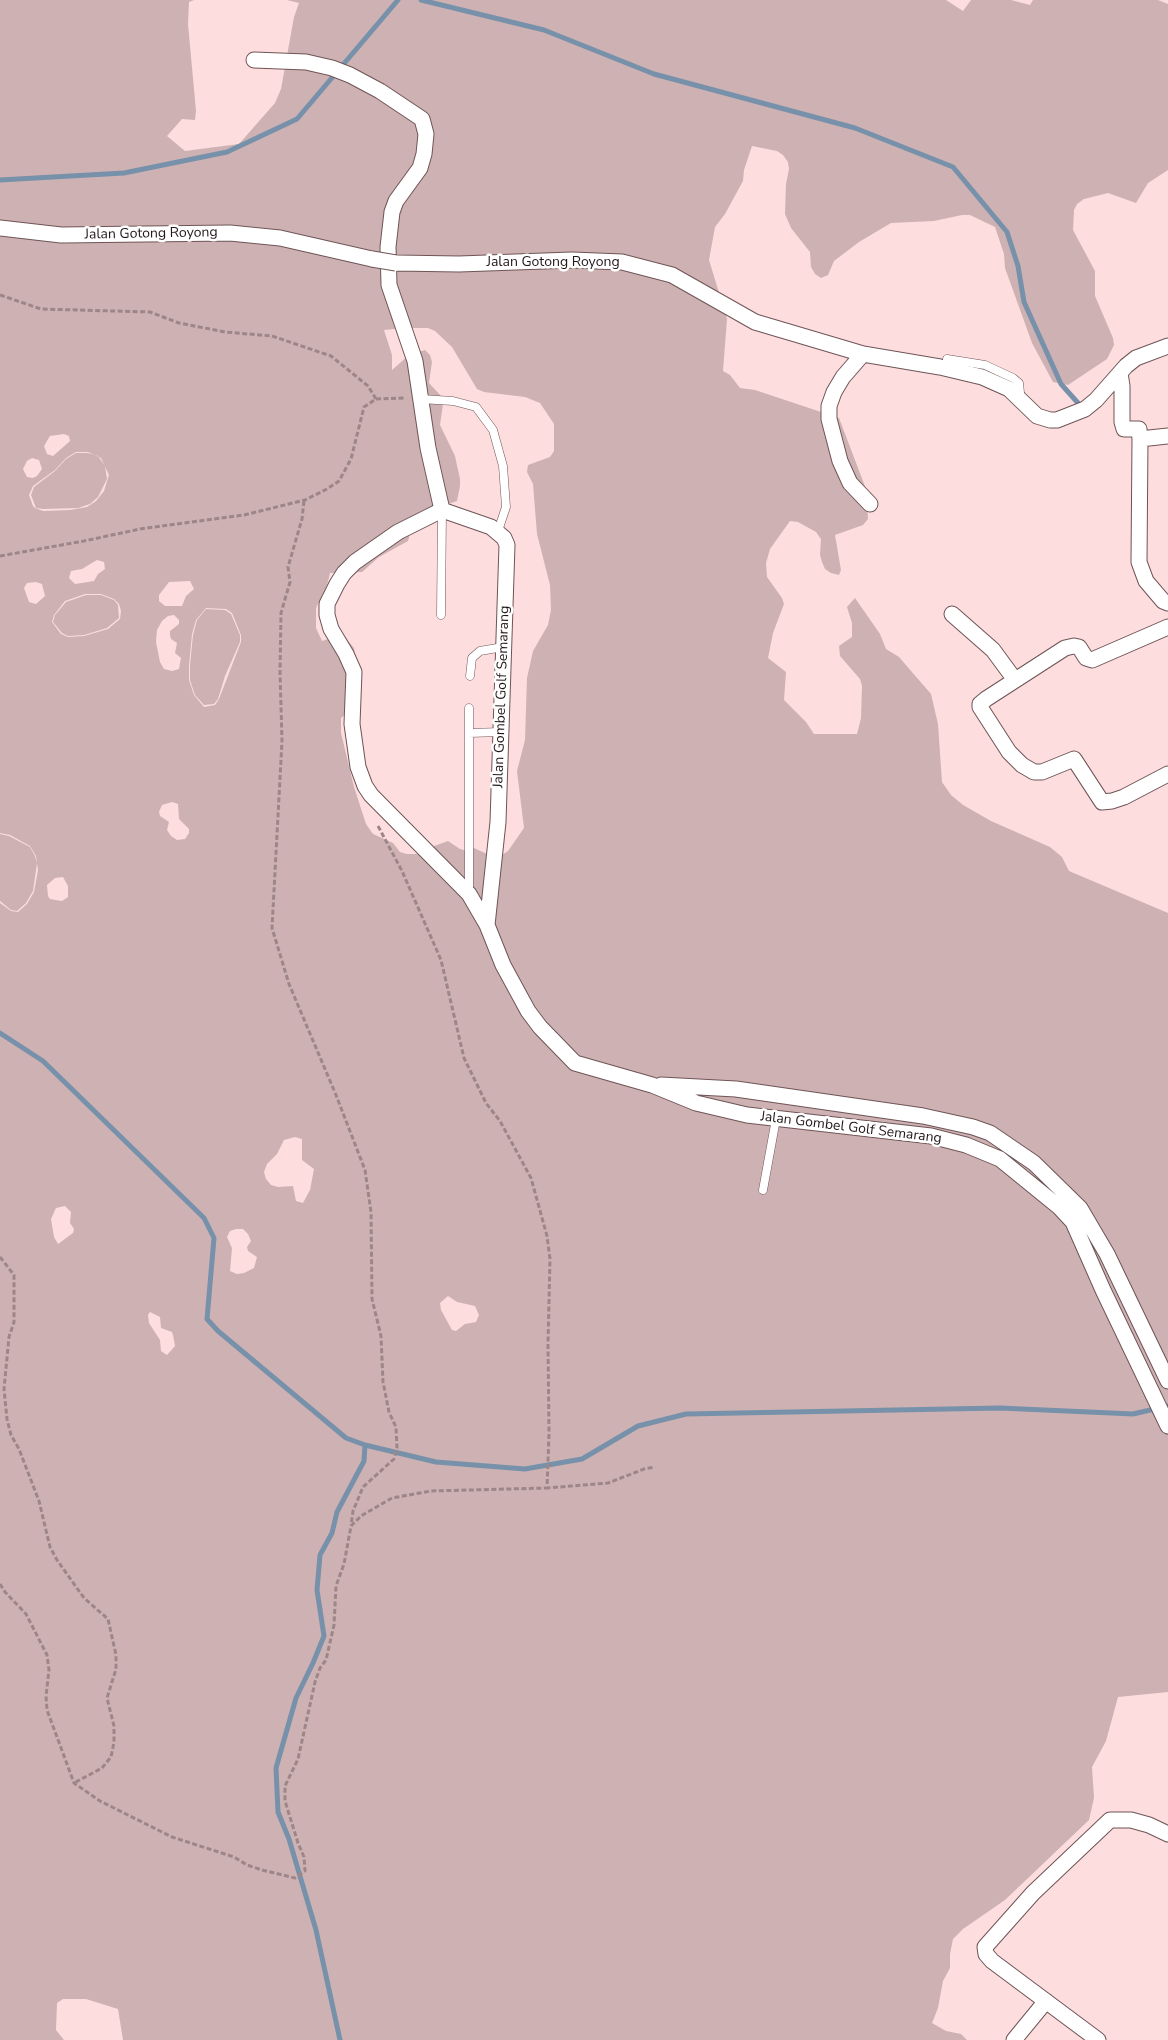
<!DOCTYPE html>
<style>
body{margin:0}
canvas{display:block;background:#fdddde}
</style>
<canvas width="1168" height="2040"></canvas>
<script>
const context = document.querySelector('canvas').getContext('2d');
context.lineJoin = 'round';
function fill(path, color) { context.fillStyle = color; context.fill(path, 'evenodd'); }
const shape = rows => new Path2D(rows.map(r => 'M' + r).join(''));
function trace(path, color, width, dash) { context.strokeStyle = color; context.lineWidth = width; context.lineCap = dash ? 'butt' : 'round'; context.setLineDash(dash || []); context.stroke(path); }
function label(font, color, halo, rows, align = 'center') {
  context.font = font + ' "Nunito Sans",sans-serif'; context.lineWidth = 5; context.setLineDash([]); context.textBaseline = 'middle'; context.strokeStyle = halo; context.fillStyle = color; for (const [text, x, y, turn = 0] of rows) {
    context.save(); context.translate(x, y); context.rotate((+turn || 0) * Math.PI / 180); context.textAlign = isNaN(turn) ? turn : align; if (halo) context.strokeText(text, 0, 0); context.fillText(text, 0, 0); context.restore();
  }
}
const green = shape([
 [0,0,194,0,189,2,188,24,196,111,195,120,182,119,167,136,185,151,239,144,275,103,281,89,294,17,299,3,287,0,946,0,963,11,971,0,1011,0,1030,5,1033,0,1158,0,1168,4,1168,170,1148,183,1136,203,1108,193,1084,199,1077,204,1074,210,1073,230,1095,271,1095,296,1113,338,1114,345,1107,359,1068,385,1053,382,1032,343,1005,268,1004,254,995,227,970,215,962,215,934,221,891,223,859,242,834,261,828,275,821,278,815,274,811,267,810,252,791,228,785,214,786,184,789,169,788,162,783,155,777,151,752,146,744,170,743,181,725,214,715,227,709,260,727,319,723,371,730,375,740,388,755,390,839,418,866,489,868,519,863,525,835,535,841,570,839,575,831,573,825,569,822,562,820,555,821,539,816,532,798,522,790,521,770,549,766,563,767,577,782,598,784,604,773,633,768,658,786,672,784,700,806,722,814,734,857,734,861,718,862,686,860,679,840,656,839,646,852,637,852,623,847,607,855,598,880,634,886,649,899,657,931,694,938,724,942,782,951,795,963,805,991,821,1050,847,1062,857,1069,871,1168,913,1168,1692,1118,1697,1106,1741,1092,1767,1094,1798,1089,1820,1005,1900,963,1929,953,1939,950,1954,950,1968,943,1981,938,2008,932,2023,946,2031,961,2034,967,2040,123,2040,118,2009,86,1999,63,1999,57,2003,56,2030,64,2040,0,2040,0,903,11,911,18,912,27,904,34,892,38,870,36,856,30,846,10,835,0,833],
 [405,328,428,328,435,331,452,347,477,389,484,392,525,397,540,403,554,424,554,451,550,457,528,465,527,472,533,484,537,534,550,585,551,610,548,625,533,651,527,678,525,740,517,771,524,828,508,851,502,855,487,854,474,848,467,851,460,849,448,841,434,846,429,851,422,854,407,854,400,852,393,843,373,834,366,824,354,787,341,733,341,718,347,713,358,669,354,648,345,637,338,636,322,641,316,628,316,608,327,585,330,573,362,572,379,557,408,541,415,516,457,501,460,486,460,479,455,456,440,425,443,404,441,396,429,383,432,362,430,355,425,350,409,355,392,370,392,355,384,330],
 [64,434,69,436,70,441,53,456,47,454,44,446,50,436],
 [76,452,88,452,101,458,109,475,104,491,96,501,87,507,70,510,43,511,35,508,33,506,29,495,33,486,55,470,66,458],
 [32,458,39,460,42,469,37,476,33,478,27,477,23,469,27,461],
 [97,560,104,562,105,569,98,574,94,581,75,584,69,578,71,571,82,569],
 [190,581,194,589,186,596,182,606,165,606,159,601,159,595,169,582],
 [36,582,42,584,45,596,36,604,29,602,24,588,27,583],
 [85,594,101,594,114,599,119,604,121,611,120,619,108,629,84,636,68,637,61,634,52,622,54,615,65,601],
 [206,608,226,609,232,613,241,635,241,642,219,699,215,705,204,707,194,695,189,680,189,665,192,634,196,620],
 [174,615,179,620,179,624,170,631,170,635,171,639,177,643,175,653,181,658,179,669,172,671,164,669,160,662,156,642,157,630,162,621,168,616],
 [172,802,178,804,179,819,189,829,189,833,185,839,177,840,171,836,167,830,169,822,160,816,159,812,162,805],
 [63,877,68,886,68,897,62,901,50,899,48,896,47,885,55,878],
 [295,1137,302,1139,302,1160,314,1169,310,1190,303,1203,296,1201,293,1186,278,1187,271,1185,266,1179,264,1172,267,1164,277,1154,284,1140],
 [65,1206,71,1212,70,1223,74,1229,73,1233,58,1244,54,1237,51,1219,56,1208],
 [236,1229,243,1229,248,1234,251,1241,247,1247,248,1251,257,1257,254,1268,244,1273,237,1274,230,1271,232,1248,227,1237,230,1231],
 [448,1296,457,1302,475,1306,479,1315,476,1322,465,1324,456,1331,452,1330,441,1310,440,1303],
 [150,1312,160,1317,161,1328,172,1332,173,1335,175,1346,167,1355,161,1351,160,1340,149,1323,148,1315],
 [76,453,88,453,98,456,105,466,107,479,98,497,90,504,78,508,43,509,36,508,31,495,34,487,55,471,66,459],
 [86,595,101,595,114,600,118,605,119,618,107,628,84,635,68,636,62,633,53,622,55,615,66,602],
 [206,609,225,610,231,614,240,635,240,642,225,676,218,699,214,704,204,705,195,695,190,680,190,665,193,635,197,620],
 [0,834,9,836,30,847,35,856,37,863,33,891,26,903,17,911,11,910,0,901]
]);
const stream = shape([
 [421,0,544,30,654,74,855,128,953,167,1007,232,1018,266,1024,302,1061,384,1078,403],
 [0,180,124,173,227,152,297,119,398,0],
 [0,1033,43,1061,204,1218,214,1238,207,1319,218,1331,346,1438,365,1445,436,1462,525,1469,582,1459,638,1426,686,1414,1000,1408,1133,1414,1168,1406],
 [340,2040,316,1930,289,1839,278,1812,276,1768,296,1698,313,1663,324,1636,317,1590,320,1555,332,1533,337,1512,364,1461,365,1445]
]);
const path = shape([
 [0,295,41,309,150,312,179,323,225,332,272,336,331,356,368,386,376,399],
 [304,501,302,519,288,567,290,582,281,613,280,672,282,741,272,928,289,984,336,1095,365,1170,371,1212,372,1299,381,1336,383,1382,389,1412,396,1427,397,1448,394,1459,363,1487,353,1511,351,1526],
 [0,556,84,541,140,529,244,515,305,500,327,489,339,481,351,459,364,407,376,399,405,398],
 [378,826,402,871,441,960,464,1058,486,1103,500,1121,531,1178,547,1236,550,1259,548,1344,549,1434,547,1488,608,1483,644,1469,655,1467],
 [0,1257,14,1275,14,1322,9,1337,4,1389,7,1419,11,1435,19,1449,39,1501,50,1547,57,1560,84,1598,108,1619,116,1655,116,1669,107,1698,114,1726,114,1742,111,1757,102,1768,74,1783],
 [0,1584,5,1592,26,1614,47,1655,49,1670,46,1696,47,1710,74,1783,100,1801,172,1837,234,1857,247,1865,262,1870,295,1878,305,1871,304,1857,298,1843,285,1801,285,1786,298,1759,315,1682,320,1668,326,1660,334,1625,336,1586,344,1564,351,1526,361,1516,392,1498,431,1491,547,1488]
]);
const service = shape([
 [947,359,985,365,1013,378,1019,383,1020,393,1018,398],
 [421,399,453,401,476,407,493,430,503,466,506,507,498,531],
 [441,615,442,510],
 [470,676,472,658,480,651,503,647],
 [469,708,469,892],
 [469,733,501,732],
 [763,1190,776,1119]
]);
const minor = shape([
 [254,60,306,62,332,68,350,75,380,91,422,119,426,134,424,154,420,168,396,201,392,212,388,247,389,285,415,361,428,448,442,510,491,527,504,538,507,545,498,822,487,925,503,965,528,1011,540,1027,575,1063,652,1085,696,1103,747,1115,931,1136,966,1145,1000,1159,1059,1207,1073,1222,1103,1290,1168,1426],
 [0,228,61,235,230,233,280,238,372,259],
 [396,263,459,264,572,260,622,262,672,275,755,322,863,354,940,367,982,377,1009,389,1037,416,1050,420,1057,420,1085,409,1096,400,1126,366,1136,358,1168,346],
 [863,354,843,377,834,392,829,406,829,419,840,461,850,483,870,504],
 [1120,373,1122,386,1122,422,1124,429,1139,429,1140,439,1168,436],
 [1140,439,1139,562,1146,581,1163,601,1168,603],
 [442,510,398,532,355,562,344,573,337,584,327,604,327,615,331,629,346,654,354,672,352,724,358,767,365,786,371,795,469,894,487,925],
 [952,614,993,650,1015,680],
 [1168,627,1092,660,1086,658,1079,647,1074,646,1065,648,986,699,980,704,980,707,1009,752,1022,765,1034,772,1042,772,1074,759,1102,802,1112,801,1124,797,1168,774],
 [661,1085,736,1089,923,1116,973,1127,990,1133,1034,1163,1080,1208,1107,1254,1168,1381],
 [1014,2040,1046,2001],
 [1098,2040,992,1961,986,1954,985,1947,1033,1893,1110,1820,1131,1820,1149,1825,1168,1834]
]);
const minorBridge = shape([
 [372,259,396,263]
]);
const streetNames = [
 ["Jalan Gotong Royong",151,234,-1],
 ["Jalan Gotong Royong",553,263],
 ["Jalan Gombel Golf Semarang",502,697,-88],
 ["Jalan Gombel Golf Semarang",851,1128,7]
];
fill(green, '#ceb2b3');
trace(stream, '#7891aa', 5);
trace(service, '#6f5456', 9);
trace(minor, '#6f5456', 17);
trace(path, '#9d8687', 3, [5, 2.5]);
trace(service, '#fff', 8);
trace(minor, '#fff', 15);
trace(minorBridge, '#6f5456', 17, []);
trace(minorBridge, '#fff', 15);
label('14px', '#221718', '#fff', streetNames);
</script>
